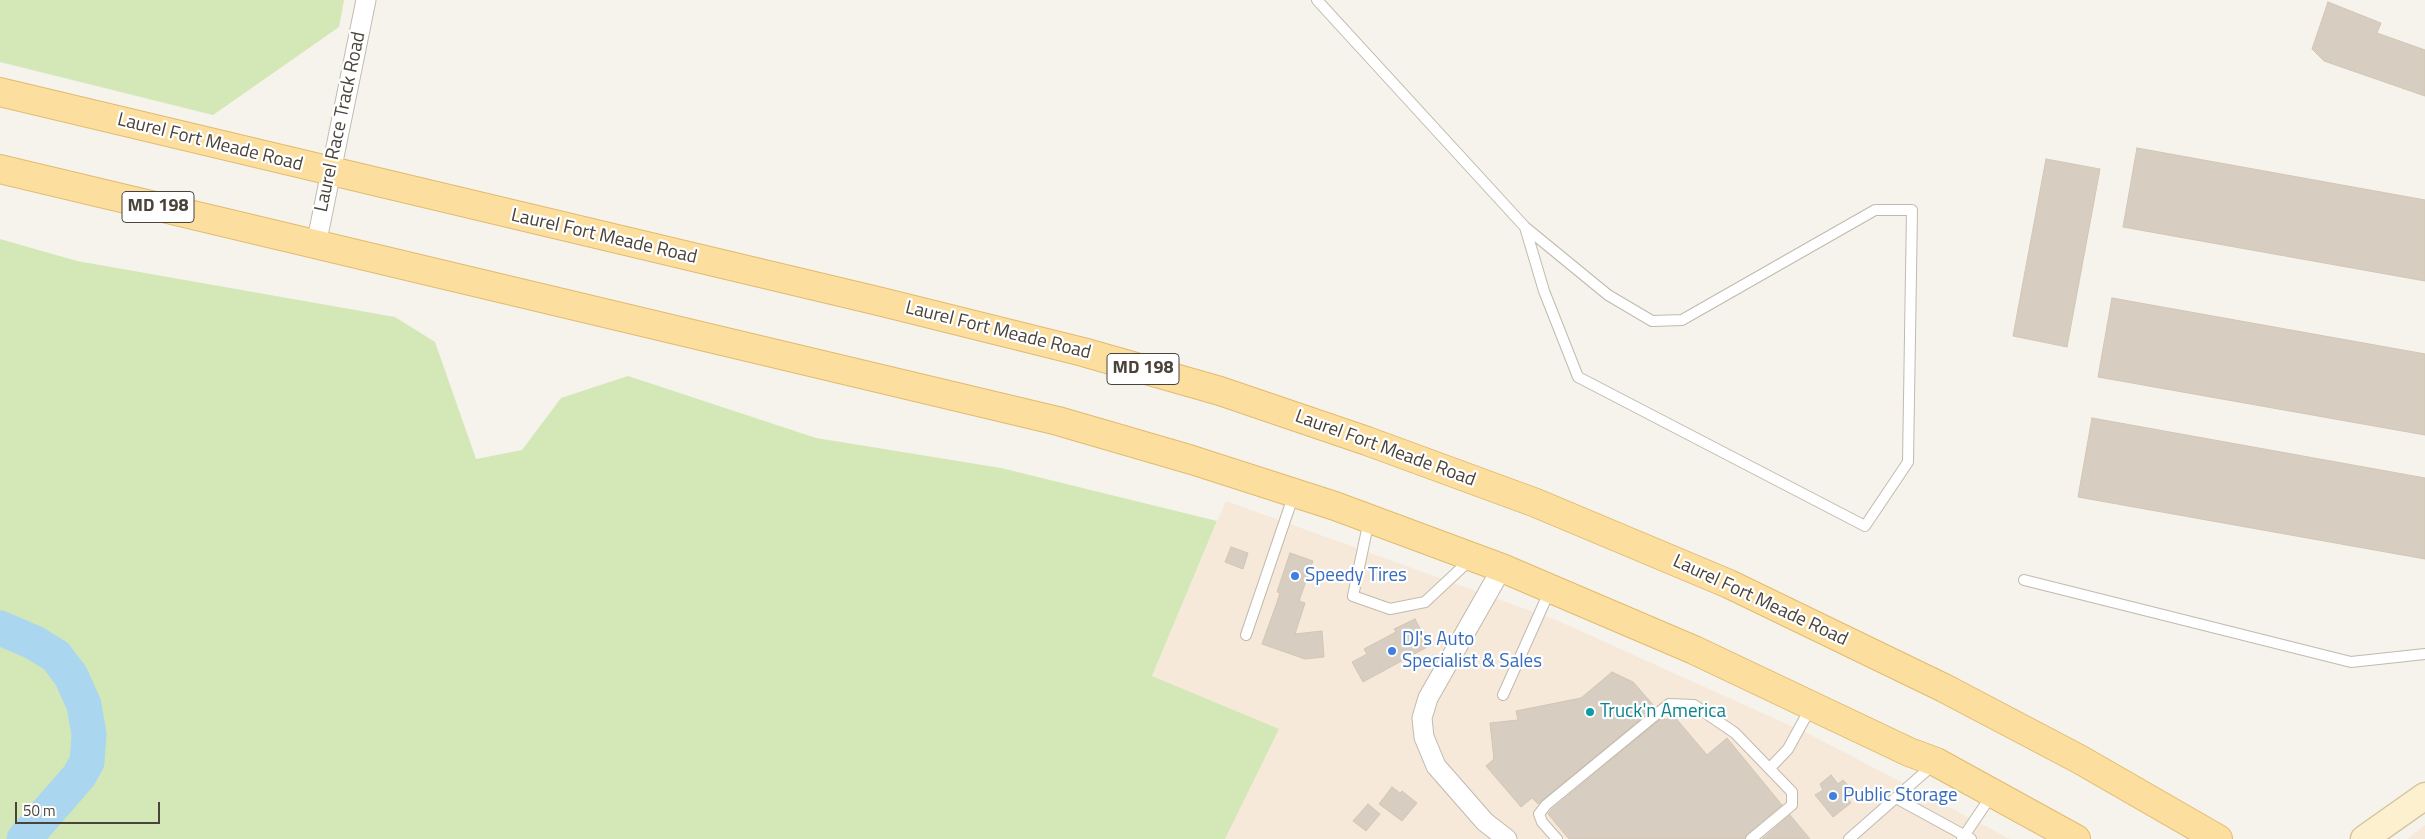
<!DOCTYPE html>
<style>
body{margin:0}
#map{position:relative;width:2425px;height:839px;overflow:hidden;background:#f6f2ec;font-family:"Titillium Web",sans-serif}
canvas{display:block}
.scale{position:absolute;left:15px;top:802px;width:145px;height:22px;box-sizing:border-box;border:2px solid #4a4339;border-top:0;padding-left:6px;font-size:15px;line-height:18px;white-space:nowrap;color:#4a4339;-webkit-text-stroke:4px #fff;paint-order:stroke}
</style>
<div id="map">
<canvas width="2425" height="839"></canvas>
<div class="scale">50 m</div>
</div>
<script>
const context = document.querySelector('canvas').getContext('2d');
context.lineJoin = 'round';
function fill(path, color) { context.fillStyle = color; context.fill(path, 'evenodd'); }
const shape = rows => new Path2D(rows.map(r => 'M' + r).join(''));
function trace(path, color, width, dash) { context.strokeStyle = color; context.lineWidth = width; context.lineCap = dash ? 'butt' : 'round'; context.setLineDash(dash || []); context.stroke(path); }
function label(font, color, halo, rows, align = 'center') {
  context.font = font + ' "Titillium Web",sans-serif'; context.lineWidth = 4.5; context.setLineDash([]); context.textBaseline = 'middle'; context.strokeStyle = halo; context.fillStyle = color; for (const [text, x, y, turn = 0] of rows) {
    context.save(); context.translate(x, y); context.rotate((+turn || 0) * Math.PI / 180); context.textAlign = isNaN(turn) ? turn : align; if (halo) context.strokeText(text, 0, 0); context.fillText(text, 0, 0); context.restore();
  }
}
const commercial = shape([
 [1226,501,1556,620,1811,735,2010,839,1225,839,1278,730,1152,676],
 [2425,825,2425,839,2407,839]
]);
const green = shape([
 [0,0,344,0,339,27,213,115,0,62],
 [0,239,77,261,395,317,435,342,476,459,522,450,561,398,628,376,816,438,1001,468,1217,521,1152,676,1279,729,1225,839,0,839]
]);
const river = shape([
 [0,628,33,642,56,656,71,676,84,705,89,734,87,762,79,776,24,839]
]);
const building = shape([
 [2328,2,2381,23,2377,33,2425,50,2425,96,2324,61,2312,49,2328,2],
 [2137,148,2425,200,2425,281,2123,227,2137,148],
 [2046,159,2100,169,2067,347,2013,336,2046,159],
 [2112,298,2425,354,2425,435,2098,377,2112,298],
 [2092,418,2425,478,2425,559,2078,497,2092,418],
 [1231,547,1248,553,1243,569,1225,562,1231,547],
 [1290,553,1313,561,1299,601,1305,603,1295,634,1322,631,1324,657,1305,659,1262,644,1276,605,1280,593,1277,592,1290,553],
 [1415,619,1429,646,1363,682,1352,662,1367,654,1364,649,1396,632,1394,629,1415,619],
 [1612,672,1633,682,1655,707,1538,804,1532,798,1521,807,1486,766,1494,759,1490,723,1518,720,1516,711,1581,698,1612,672],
 [1673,715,1707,755,1727,738,1782,805,1747,834,1744,839,1569,839,1548,814,1551,810,1663,717,1666,720,1673,715],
 [1831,775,1838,784,1843,780,1855,793,1848,799,1851,803,1833,817,1815,795,1823,790,1820,784,1831,775],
 [1392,787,1400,793,1402,791,1417,803,1402,821,1379,804,1392,787],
 [1368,804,1380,814,1366,831,1353,821,1368,804],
 [1790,815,1810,839,1762,839,1790,815]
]);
const lane = shape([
 [1317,0,1525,227,1608,295,1652,321,1682,320,1875,210,1912,210,1908,462,1865,526,1578,377,1544,291,1525,227],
 [1369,520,1353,596,1390,609,1425,602,1471,559],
 [2024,580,2351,662,2425,654],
 [1246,635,1294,494],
 [1503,695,1550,590],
 [1770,768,1788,749,1811,707],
 [1896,798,1971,839],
 [1557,839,1542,822,1539,814,1546,805,1669,704,1694,705,1735,733,1792,792,1792,805,1751,839],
 [1849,839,1933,765],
 [1962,839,1993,793]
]);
const street = shape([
 [316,245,366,0],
 [1502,568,1428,698,1422,718,1424,737,1436,766,1485,822,1507,839]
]);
const secondary = shape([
 [2364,839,2425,796]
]);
const primary = shape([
 [0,92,882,302,1083,352,1220,391,1367,441,1536,503,1729,584,1944,688,2079,759,2218,839],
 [0,169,1058,421,1192,460,1335,506,1502,568,1694,650,1909,752,1936,762,2076,839]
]);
const markers = [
 [1295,576,5,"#3f7fe0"],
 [1392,651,5,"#3f7fe0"],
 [1590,712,5,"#0f9aa8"],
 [1833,796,5,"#3f7fe0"]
];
const shields = [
 [158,207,72],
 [1143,369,72]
];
const shieldNames = [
 ["MD 198",158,207],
 ["MD 198",1143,369]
];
const streetNames = [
 ["Laurel Race Track Road",341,122,-78],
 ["Laurel Fort Meade Road",210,143,14],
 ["Laurel Fort Meade Road",604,237,13],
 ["Laurel Fort Meade Road",998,331,14],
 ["Laurel Fort Meade Road",1385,449,20],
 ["Laurel Fort Meade Road",1760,601,25]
];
const shopNames = [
 ["Speedy Tires",1305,576],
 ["DJ's Auto",1402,640],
 ["Specialist & Sales",1402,662],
 ["Public Storage",1843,796]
];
const cultureNames = [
 ["Truck'n America",1600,712]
];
fill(commercial, '#f6e9d9');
fill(green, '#d3e8b6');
trace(river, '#abd6f0', 35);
fill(building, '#d7cec1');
trace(building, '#d2c6b5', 1);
trace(lane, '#c1baae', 12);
trace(street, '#c1baae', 21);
trace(secondary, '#d4c49d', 29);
trace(primary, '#e2bb6d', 30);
trace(lane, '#fff', 10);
trace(street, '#fff', 19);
trace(secondary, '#fdf0ce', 26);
trace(primary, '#fcde9f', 28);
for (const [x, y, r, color] of markers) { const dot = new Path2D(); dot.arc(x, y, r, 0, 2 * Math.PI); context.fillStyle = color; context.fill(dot); trace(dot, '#fff', 2); }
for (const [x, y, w] of shields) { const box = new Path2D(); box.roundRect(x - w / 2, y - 15.5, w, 31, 4); context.fillStyle = '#fff'; context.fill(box); trace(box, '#4a4339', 1); }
label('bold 18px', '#4a4339', null, shieldNames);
label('19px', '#4a4339', '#fff', streetNames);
label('19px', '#366cbe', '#fff', shopNames, 'left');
label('19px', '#0d838f', '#fff', cultureNames, 'left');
</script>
